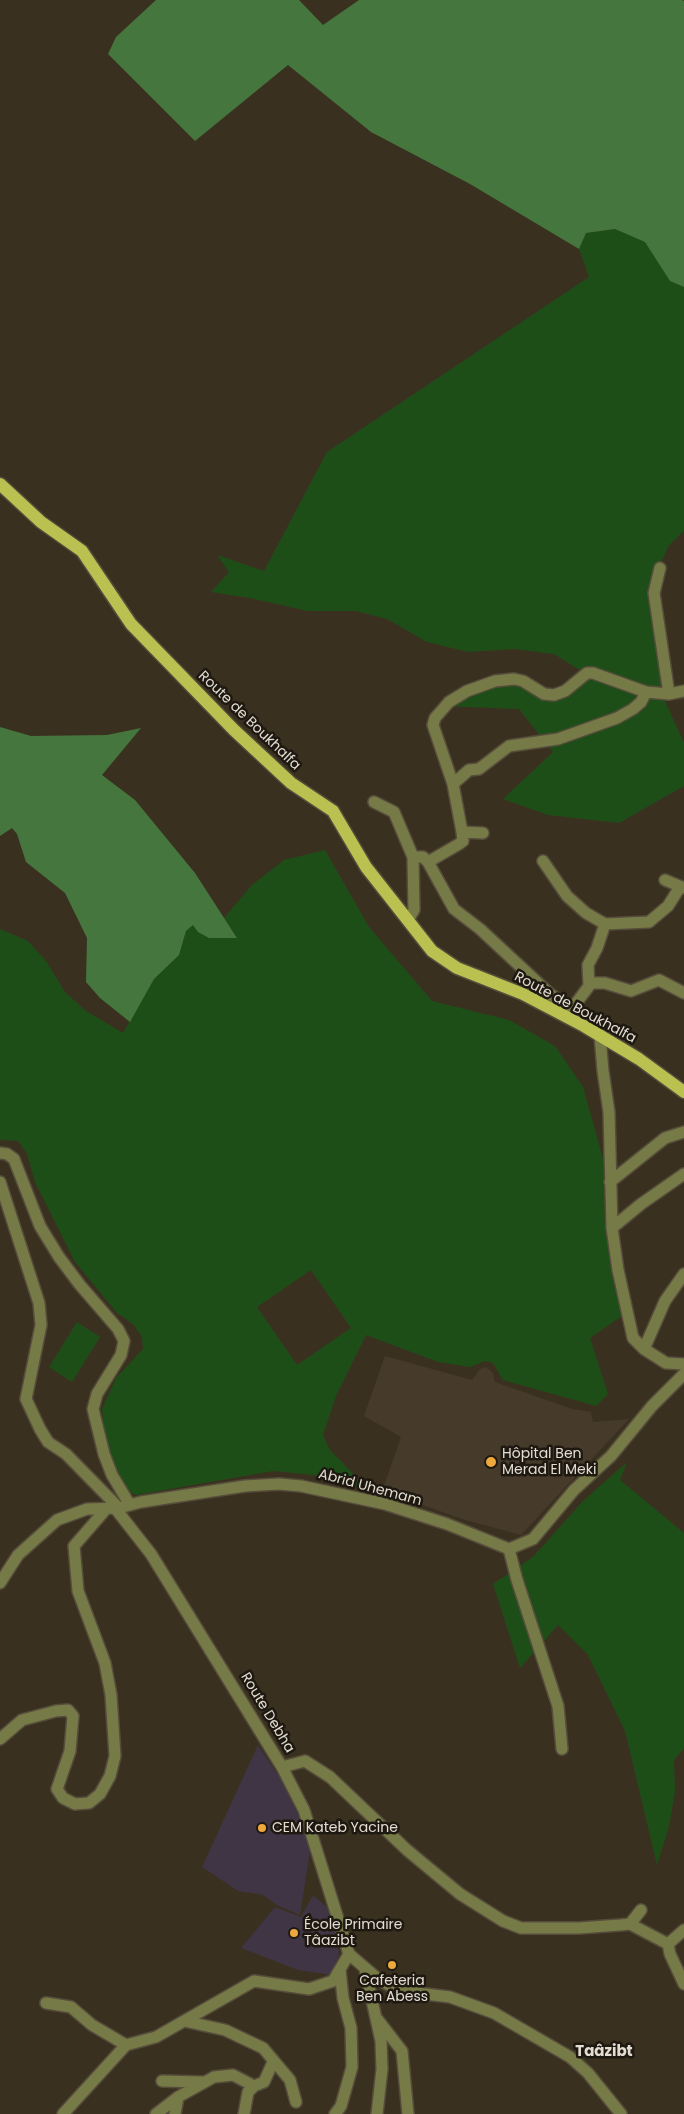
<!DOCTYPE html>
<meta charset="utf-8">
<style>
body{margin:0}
canvas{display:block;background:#3a301f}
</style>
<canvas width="684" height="2114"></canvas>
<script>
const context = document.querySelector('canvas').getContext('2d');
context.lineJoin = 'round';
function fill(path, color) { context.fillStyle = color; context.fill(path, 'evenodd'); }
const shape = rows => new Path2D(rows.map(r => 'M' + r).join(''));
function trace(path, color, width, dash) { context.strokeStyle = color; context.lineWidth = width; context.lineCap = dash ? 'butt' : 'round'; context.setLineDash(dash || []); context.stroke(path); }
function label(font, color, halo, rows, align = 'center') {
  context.font = font + ' Poppins,sans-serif'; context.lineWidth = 5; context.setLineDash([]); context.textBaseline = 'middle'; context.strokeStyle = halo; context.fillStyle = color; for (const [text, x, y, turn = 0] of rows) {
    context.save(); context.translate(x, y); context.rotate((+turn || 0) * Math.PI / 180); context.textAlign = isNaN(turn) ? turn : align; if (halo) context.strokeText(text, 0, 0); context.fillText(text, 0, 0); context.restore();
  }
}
const education = shape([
 [258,1745,284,1784,311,1844,300,1915,277,1905,263,1895,238,1891,202,1867],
 [313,1895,331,1911,339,1954,332,1975,298,1970,241,1948,275,1907,301,1917]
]);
const medical = shape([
 [385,1356,472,1380,480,1369,486,1367,493,1373,495,1382,572,1409,591,1412,593,1422,629,1419,521,1535,462,1519,403,1498,393,1499,384,1486,401,1437,364,1416]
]);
const green = shape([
 [615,229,646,242,670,281,684,287,684,531,669,545,651,586,665,701,684,743,684,786,619,823,548,815,503,799,553,752,519,709,438,706,459,688,511,673,524,676,542,689,556,692,581,671,554,654,515,649,468,652,427,642,387,619,356,611,308,611,250,598,211,592,229,572,217,555,264,571,327,452,589,277,579,249,586,233],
 [325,850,369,927,432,1001,509,1020,555,1046,583,1087,603,1159,605,1227,614,1286,626,1313,590,1338,608,1394,596,1406,503,1380,493,1363,485,1361,470,1367,438,1362,366,1335,336,1396,323,1435,329,1449,370,1491,313,1475,273,1471,136,1495,125,1490,106,1447,102,1409,116,1378,143,1349,142,1337,133,1324,117,1313,75,1262,35,1182,27,1154,18,1141,0,1140,0,929,28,941,46,961,65,992,86,1011,123,1033,154,979,179,955,186,931,193,925,237,937,224,918,252,885,284,860],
 [311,1270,351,1328,297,1365,257,1307],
 [77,1322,100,1337,72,1382,49,1367],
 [627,1462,620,1480,684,1533,684,1748,674,1760,675,1792,669,1826,657,1865,625,1731,588,1655,558,1625,520,1668,493,1584,533,1557,582,1502]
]);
const forest = shape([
 [156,0,299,0,323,25,359,0,682,0,684,1,684,287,670,281,645,242,615,229,586,233,579,249,470,184,371,132,288,65,195,141,108,54,116,37],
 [0,727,31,736,107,735,141,728,102,775,135,800,195,873,237,938,209,938,198,932,193,925,186,931,179,955,154,979,130,1022,100,998,86,982,87,938,65,893,26,862,17,834,12,828,0,836]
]);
const minor = shape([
 [660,568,654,593,669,694,684,691],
 [453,784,469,770,479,769,509,746,558,739,617,718,633,709,641,702,646,692],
 [374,802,394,812,413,857],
 [462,832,453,784,433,725,435,718,449,702,467,691,495,681,514,679,523,681,544,694,554,695,565,691,587,673,593,673,646,692,669,694],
 [543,861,567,896,586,913,605,924,649,922,668,906,680,887],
 [428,862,459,844,463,841,462,832,483,833],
 [665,880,684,888],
 [408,920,414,910,413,857,423,857,428,862,454,909,480,929,550,994,571,1009],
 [589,983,605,983,631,991,659,980,684,993],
 [568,1014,589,986,588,965,597,948,605,924],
 [600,1036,603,1071,609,1112,612,1228,618,1270,633,1338,644,1349,666,1363,684,1364],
 [0,1153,7,1154,14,1159,40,1226,59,1257,80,1285,118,1329,124,1341,121,1355,97,1394,93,1409,104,1454,112,1475,130,1505],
 [0,1182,39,1303,41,1325,26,1399,40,1429,48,1442,66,1454,119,1508],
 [610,1182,665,1138,684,1132],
 [612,1228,641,1204,684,1174],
 [644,1349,665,1301,684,1274],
 [115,1508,151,1554,282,1767,304,1810,349,1954,378,1979,400,1991,450,1997,494,2013,570,2057,588,2073,621,2114],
 [509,1549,517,1580,558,1706,562,1749],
 [0,1583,18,1555,57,1520,87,1509,119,1508,141,1502,245,1486,279,1484,301,1486,385,1504,447,1524,509,1549,533,1539,574,1490,611,1456,652,1406,684,1374],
 [0,1739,22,1720,56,1711,68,1710,73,1716,70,1751,57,1789,63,1798,75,1804,89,1803,100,1794,110,1776,115,1756,111,1695,105,1663,78,1591,74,1546,107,1508],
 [282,1767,305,1761,330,1777,407,1850,460,1894,503,1921,521,1928,579,1928,620,1925,630,1924,641,1910],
 [630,1924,668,1944,670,1954,684,1984],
 [668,1944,684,1930],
 [365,1969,381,2041,382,2069,377,2114],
 [46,2003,71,2007,92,2025,126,2045],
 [378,2020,402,2051,408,2114],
 [184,2021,225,2030,263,2048,290,2080,296,2102],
 [162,2081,202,2082],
 [63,2114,126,2045,156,2037,254,1981,309,1989,333,1981,349,1954],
 [156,2114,178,2097,214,2077,233,2075,254,2086,264,2082,273,2062],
 [175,2114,178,2097],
 [244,2114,248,2092,254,2086],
 [335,2114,341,2106,352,2067,351,2028,343,1998,340,1970]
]);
const major = shape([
 [0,484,41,522,82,551,131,624,234,730,291,783,333,811,366,867,432,951,457,968,523,994,584,1026,639,1059,684,1092]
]);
const markers = [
 [491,1462,6,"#eea83c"],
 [262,1828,5,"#eea83c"],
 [294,1933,5,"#eea83c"],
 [392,1965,5,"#eea83c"]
];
const streetNames = [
 ["Route de Boukhalfa",249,721,44],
 ["Route de Boukhalfa",575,1008,28],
 ["Abrid Uhemam",370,1488,15],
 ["Route Debha",267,1713,59]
];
const poiNames = [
 ["Hôpital Ben",502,1454],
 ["Merad El Meki",502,1470],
 ["CEM Kateb Yacine",272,1828],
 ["École Primaire",304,1925],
 ["Tâazibt",304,1941],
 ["Cafeteria",392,1981,"center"],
 ["Ben Abess",392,1997,"center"]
];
const neighbourhoodNames = [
 ["Taâzibt",604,2052]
];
fill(education, '#3f3544');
fill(medical, '#463a2b');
fill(green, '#1e4e18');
fill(forest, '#45763e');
trace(minor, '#554c3b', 14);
trace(major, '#554c3b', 15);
trace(minor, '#767a47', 11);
trace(major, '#bbc150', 12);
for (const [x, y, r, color] of markers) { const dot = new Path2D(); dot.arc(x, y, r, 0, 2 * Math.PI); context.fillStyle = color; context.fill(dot); trace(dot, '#1d1911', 2); }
label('14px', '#e2dcd1', '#1d1911', streetNames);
label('14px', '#e2dcd1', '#1d1911', poiNames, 'left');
label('bold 15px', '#e2dcd1', '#1d1911', neighbourhoodNames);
</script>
